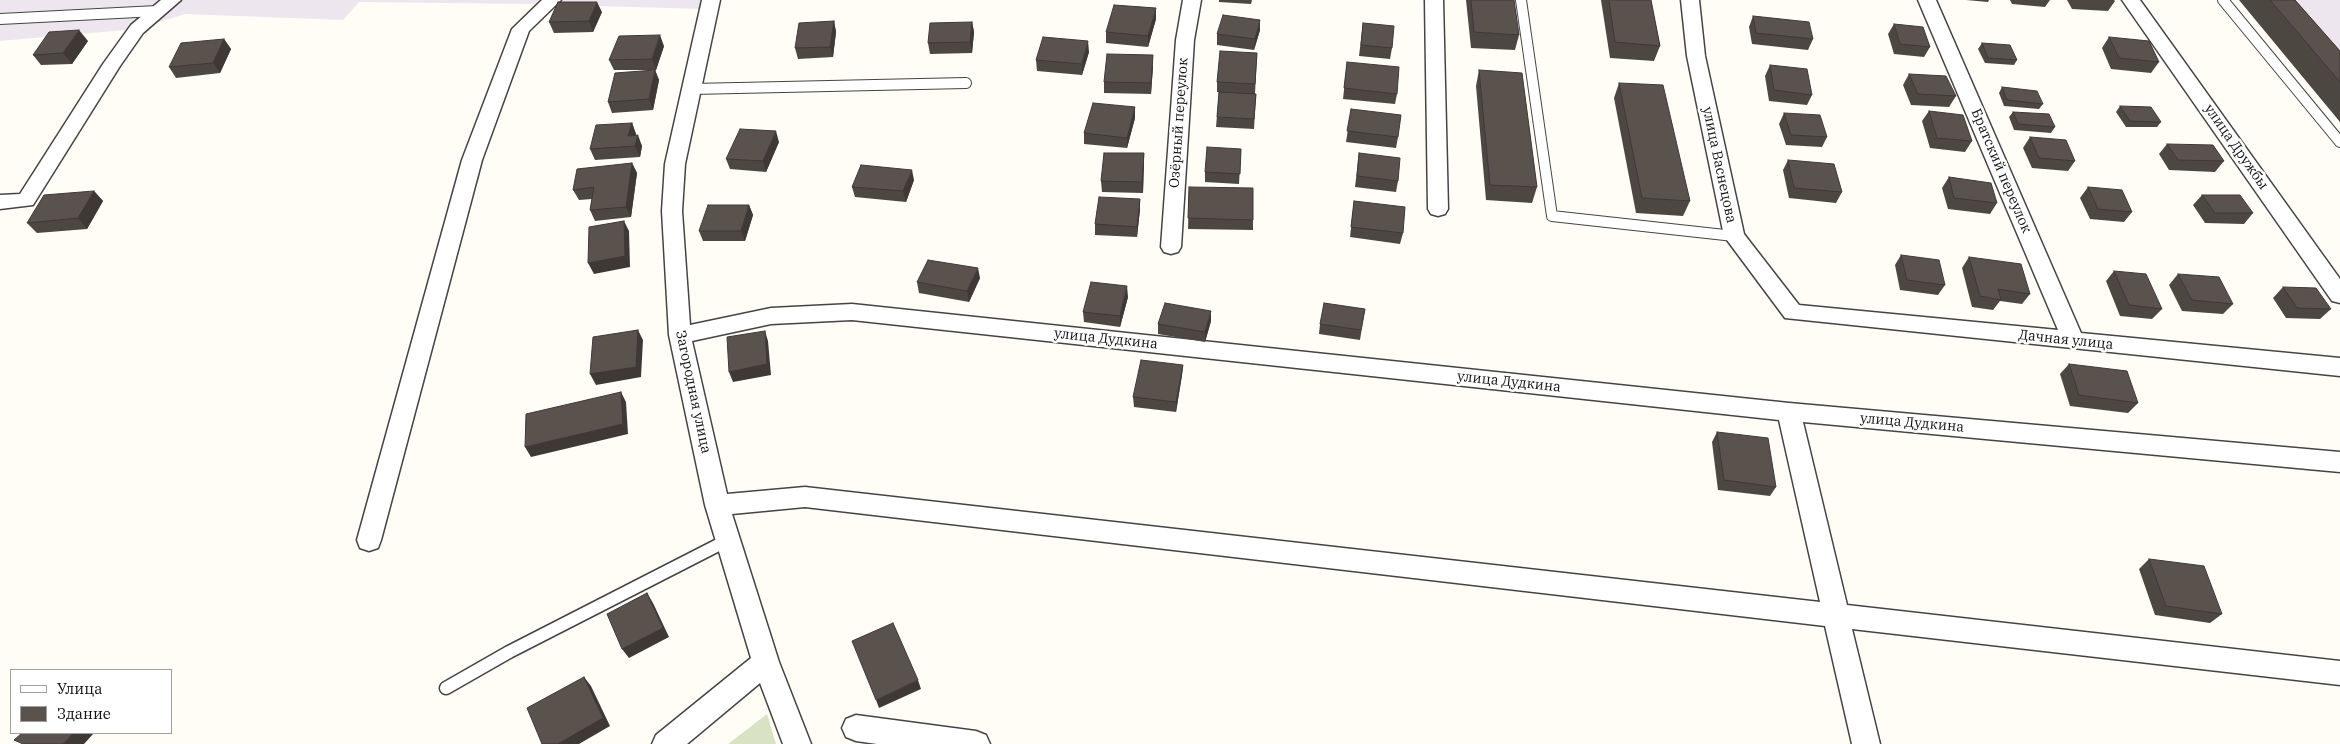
<!DOCTYPE html>
<meta charset="utf-8">
<style>
body{margin:0}
#map{position:relative;width:2340px;height:744px;overflow:hidden;background:#fffdf5;font-family:"IBM Plex Serif",serif}
canvas{display:block}
.legend{position:absolute;left:10px;top:669px;width:162px;height:65px;box-sizing:border-box;background:#fff;border:1px solid #a0a0a0;margin:0;padding:6px 9px;list-style:none;font-size:15px;color:#111}
.legend li{display:flex;align-items:center;gap:10px;height:25px}
.legend b{width:25px;border:1px solid #a0a0a0}
</style>
<div id="map">
<canvas width="2340" height="744"></canvas>
<ul class="legend">
<li><b style="height:6px;background:#fff"></b>Улица</li>
<li><b style="height:14px;background:#5a524d"></b>Здание</li>
</ul>
</div>
<script>
const context = document.querySelector('canvas').getContext('2d');
context.lineJoin = 'round';
function fill(path, color) { context.fillStyle = color; context.fill(path, 'evenodd'); }
const shape = rows => new Path2D(rows.map(r => 'M' + r).join(''));
function trace(path, color, width, dash) { context.strokeStyle = color; context.lineWidth = width; context.lineCap = dash ? 'butt' : 'round'; context.setLineDash(dash || []); context.stroke(path); }
function label(font, color, halo, rows, align = 'center') {
  context.font = font + ' "IBM Plex Serif",serif'; context.lineWidth = 5; context.setLineDash([]); context.textBaseline = 'middle'; context.strokeStyle = halo; context.fillStyle = color; for (const [text, x, y, turn = 0] of rows) {
    context.save(); context.translate(x, y); context.rotate((+turn || 0) * Math.PI / 180); context.textAlign = isNaN(turn) ? turn : align; if (halo) context.strokeText(text, 0, 0); context.fillText(text, 0, 0); context.restore();
  }
}
const industrial = shape([
 [0,0,703,0,701,9,530,4,359,2,343,20,185,14,137,29,0,41],
 [2280,0,2340,0,2340,73]
]);
const cemetery = shape([
 [767,714,776,744,728,744]
]);
const serviceFar1 = shape([
 [1521,0,1552,216,1734,236],
 [2223,0,2340,142],
 [0,19,157,11],
 [692,89,966,83]
]);
const service = shape([
 [446,688,509,652,728,540]
]);
const minor = shape([
 [161,0,181,0,143,33,120,66,33,205,0,209,0,195,20,194,103,64,131,25,161,0],
 [542,0,561,0,529,31,482,160,381,540,378,548,369,551,360,548,357,540,462,160,512,29,542,0],
 [702,0,720,0,685,164,682,211,690,325,771,308,852,304,1789,403,2340,452,2340,472,1803,422,1847,605,2340,661,2340,685,1852,629,1880,744,1852,744,1825,626,805,507,732,514,779,662,811,744,783,744,760,683,687,744,652,744,656,735,751,658,705,505,669,335,662,211,665,164,702,0],
 [852,320,1779,420,1820,602,805,487,727,494,692,341,771,324,852,320],
 [1183,0,1201,0,1194,40,1181,247,1178,252,1171,254,1164,252,1161,247,1176,40,1183,0],
 [1425,0,1443,0,1448,209,1445,214,1438,216,1431,214,1428,209,1425,0],
 [1681,0,1699,0,1705,56,1744,234,1799,305,2058,330,1918,0,1936,0,2081,333,2340,358,2340,376,1785,318,1724,236,1687,56,1681,0],
 [2122,0,2140,0,2340,279,2340,303,2332,301,2122,0],
 [856,715,976,731,986,735,990,744,877,744,856,741,846,737,842,728,846,719,856,715]
]);
const wall = shape([
 [1219,0,1252,0,1251,4,1219,2],
 [1466,0,1514,0,1519,35,1515,50,1471,48],
 [1601,0,1651,0,1660,46,1654,61,1610,58],
 [1966,0,1989,0,1988,2],
 [2010,0,2050,0,2045,7,2012,4],
 [2067,0,2114,0,2115,1,2108,11,2072,9],
 [2239,0,2295,0,2340,51,2340,122],
 [602,12,593,32,554,33,549,22],
 [1753,16,1813,39,1808,50,1752,44,1749,27],
 [1156,19,1148,47,1106,43,1106,32],
 [834,21,836,32,833,57,798,59,795,48],
 [972,22,974,32,972,53,930,54,928,43],
 [1363,23,1392,48,1390,59,1359,56],
 [1894,24,1930,47,1924,57,1894,54,1888,34],
 [1260,30,1254,50,1217,45,1217,34],
 [2109,37,2159,62,2151,73,2111,69,2102,48],
 [224,39,231,49,220,73,176,78,169,67],
 [88,41,72,64,41,65,33,55],
 [1982,43,2017,60,2014,65,1985,63,1978,49],
 [664,46,656,70,614,70,609,60],
 [1089,52,1082,75,1037,71,1036,60],
 [1257,53,1255,94,1256,94,1254,129,1216,127,1219,92,1217,92,1217,82],
 [1347,62,1397,94,1395,104,1343,99],
 [1770,65,1812,95,1807,105,1769,101,1765,76],
 [1153,66,1151,94,1104,93,1104,82],
 [655,70,659,80,653,110,612,113,608,102],
 [1479,70,1537,187,1532,203,1486,200,1476,86],
 [1909,74,1956,96,1949,107,1911,105,1903,85],
 [1619,83,1690,201,1683,216,1636,213,1614,98],
 [2002,87,2043,104,2039,109,2004,106,1999,93],
 [2120,106,2161,122,2157,127,2126,127,2116,112],
 [1351,109,1398,137,1396,148,1346,142],
 [1929,111,1972,141,1965,152,1930,148,1922,121],
 [2013,112,2055,127,2051,133,2014,130,2009,117],
 [1784,113,1827,137,1822,147,1786,145,1779,124],
 [1135,118,1127,148,1084,144,1084,133],
 [632,123,636,134,636,136,642,146,640,157,595,160,590,149],
 [2030,137,2075,161,2068,171,2032,168,2023,148],
 [779,142,766,172,730,169,726,159],
 [2167,144,2224,161,2215,172,2169,170,2159,154],
 [1241,149,1239,184,1205,182,1205,172],
 [1144,153,1143,193,1102,192,1101,181],
 [1359,153,1398,181,1396,192,1355,187],
 [1788,160,1842,192,1836,203,1789,198,1783,170],
 [632,163,637,173,631,217,595,221,590,210,592,199,579,200,573,190],
 [1949,177,1997,203,1990,214,1948,209,1942,188],
 [914,180,906,202,855,197,852,187],
 [1189,187,1253,220,1253,230,1188,229],
 [2088,187,2132,212,2124,222,2090,219,2080,198],
 [94,191,103,201,87,229,37,233,27,223],
 [2202,195,2253,213,2244,224,2205,223,2193,205],
 [1140,199,1140,209,1137,237,1095,235,1095,224],
 [1354,201,1403,233,1400,244,1350,237],
 [749,205,753,215,745,241,703,241,699,231],
 [1901,255,1945,285,1938,295,1900,290,1895,265],
 [1969,257,2030,294,2022,304,2000,301,1993,310,1972,307,1962,268],
 [2114,271,2162,309,2152,319,2120,316,2106,281],
 [2178,274,2233,304,2223,314,2182,311,2169,285],
 [980,278,969,302,919,293,917,282],
 [2283,287,2331,309,2320,319,2286,318,2273,298],
 [1128,297,1120,327,1084,322,1083,312],
 [1365,309,1360,340,1319,334,1320,324],
 [1211,321,1205,342,1158,334,1158,324],
 [2069,364,2138,403,2128,413,2070,406,2060,374],
 [1183,365,1182,375,1176,412,1134,407,1133,397],
 [1717,432,1776,487,1770,496,1718,490,1712,442],
 [2149,559,2222,614,2210,623,2155,615,2139,569]
]);
const shadedWall = shape([
 [597,2,602,12,593,32,589,21],
 [1156,8,1156,19,1148,47,1148,36],
 [1260,20,1260,30,1254,50,1255,39],
 [834,21,836,32,833,57,830,47],
 [972,22,974,32,972,53,970,42],
 [79,30,88,41,72,64,63,53],
 [660,35,664,46,656,70,652,59],
 [224,39,231,49,220,73,213,63],
 [1088,41,1089,52,1082,75,1082,64],
 [1153,55,1153,66,1151,94,1151,83],
 [655,70,659,80,653,110,649,99],
 [1135,107,1135,118,1127,148,1127,138],
 [632,123,636,134,633,147,628,136],
 [776,131,779,142,766,172,763,161],
 [638,135,642,146,640,157,635,146],
 [1144,153,1144,164,1143,193,1142,182],
 [632,163,637,173,631,217,626,207],
 [912,170,914,180,906,202,903,191],
 [94,191,103,201,87,229,78,218],
 [1140,199,1140,209,1137,237,1137,227],
 [749,205,753,215,745,241,741,231],
 [624,221,629,231,630,267,594,274,588,263],
 [978,268,980,278,969,302,967,291],
 [1127,286,1128,297,1120,327,1120,316],
 [1211,311,1211,321,1205,342,1205,332],
 [638,330,643,340,641,377,596,385,590,374],
 [765,331,768,341,771,375,733,382,729,372],
 [1183,365,1182,375,1176,412,1176,402],
 [621,392,626,402,628,434,531,457,525,447],
 [647,593,653,603,669,637,629,658,622,649],
 [584,677,591,686,610,726,579,744,558,744],
 [918,680,921,689,879,708,876,700],
 [73,733,94,733,84,744,63,744]
]);
const building = shape([
 [1471,0,1514,0,1519,35,1474,32,1471,0],
 [1609,0,1651,0,1660,46,1615,42,1609,0],
 [2270,0,2295,0,2340,51,2340,82,2270,0],
 [558,2,597,2,589,21,549,22,558,2],
 [1114,5,1156,8,1148,36,1106,32,1114,5],
 [1223,15,1260,20,1255,39,1217,34,1223,15],
 [1753,16,1809,22,1813,39,1756,33,1753,16],
 [834,21,830,47,795,48,799,23,834,21],
 [972,22,970,42,928,43,930,23,972,22],
 [1363,23,1394,26,1392,48,1361,45,1363,23],
 [1894,24,1923,27,1930,47,1900,44,1894,24],
 [79,30,63,53,33,55,49,32,79,30],
 [660,35,652,59,609,60,619,36,660,35],
 [1043,37,1088,41,1082,64,1036,60,1043,37],
 [2109,37,2149,41,2159,62,2119,58,2109,37],
 [224,39,213,63,169,67,181,43,224,39],
 [1982,43,2010,45,2017,60,1988,58,1982,43],
 [1220,51,1257,53,1255,84,1217,82,1220,51],
 [1107,54,1153,55,1151,83,1104,82,1107,54],
 [1347,62,1399,67,1397,94,1344,88,1347,62],
 [1770,65,1807,69,1812,95,1774,90,1770,65],
 [655,70,649,99,608,102,615,73,655,70],
 [1479,70,1522,73,1537,187,1490,185,1479,70],
 [1909,74,1946,76,1956,96,1918,94,1909,74],
 [1619,83,1663,85,1690,201,1642,198,1619,83],
 [2002,87,2037,91,2043,104,2007,100,2002,87],
 [1219,92,1256,94,1254,119,1217,117,1219,92],
 [1093,103,1135,107,1127,138,1084,133,1093,103],
 [2120,106,2151,107,2161,122,2130,121,2120,106],
 [1351,109,1401,115,1398,137,1347,131,1351,109],
 [1929,111,1963,115,1972,141,1937,138,1929,111],
 [2013,112,2049,114,2055,127,2018,124,2013,112],
 [1784,113,1820,115,1827,137,1791,135,1784,113],
 [632,123,628,136,638,135,635,146,590,149,596,125,632,123],
 [740,129,776,131,763,161,726,159,740,129],
 [2030,137,2066,140,2075,161,2039,158,2030,137],
 [2167,144,2213,145,2224,161,2178,160,2167,144],
 [1207,147,1241,149,1240,174,1205,172,1207,147],
 [1104,153,1144,153,1142,182,1101,181,1104,153],
 [1359,153,1400,158,1398,181,1357,176,1359,153],
 [1788,160,1834,164,1842,192,1794,188,1788,160],
 [632,163,626,207,590,210,594,187,573,190,577,169,632,163],
 [861,165,912,170,903,191,852,187,861,165],
 [1949,177,1991,183,1997,203,1954,198,1949,177],
 [1189,187,1253,188,1253,220,1188,218,1189,187],
 [2088,187,2122,190,2132,212,2098,209,2088,187],
 [94,191,78,218,27,223,44,195,94,191],
 [2202,195,2240,195,2253,213,2215,213,2202,195],
 [1099,197,1140,199,1137,227,1095,224,1099,197],
 [1354,201,1405,207,1403,233,1351,227,1354,201],
 [708,205,749,205,741,231,699,231,708,205],
 [624,221,625,256,588,263,589,227,624,221],
 [1901,255,1939,260,1945,285,1907,280,1901,255],
 [1969,257,2021,264,2030,294,1998,289,2001,300,1980,296,1969,257],
 [928,260,978,268,967,291,917,282,928,260],
 [2114,271,2146,274,2162,309,2129,305,2114,271],
 [2178,274,2219,277,2233,304,2192,300,2178,274],
 [1091,282,1127,286,1120,316,1083,312,1091,282],
 [2283,287,2316,288,2331,309,2297,308,2283,287],
 [1165,303,1211,311,1205,332,1158,324,1165,303],
 [1324,303,1365,309,1361,330,1320,324,1324,303],
 [638,330,636,367,590,374,593,337,638,330],
 [765,331,767,364,729,372,727,337,765,331],
 [1141,360,1183,365,1176,402,1133,397,1141,360],
 [2069,364,2127,371,2138,403,2079,395,2069,364],
 [621,392,623,424,525,447,526,414,621,392],
 [1717,432,1768,438,1776,487,1724,480,1717,432],
 [2149,559,2204,566,2222,614,2166,606,2149,559],
 [647,593,663,628,622,649,607,614,647,593],
 [893,623,918,680,876,700,852,641,893,623],
 [584,677,603,718,558,744,542,744,527,708,584,677],
 [22,733,73,733,63,744,23,744,14,740,22,733]
]);
const streetNames = [
 ["Озёрный переулок",1179,123,-86],
 ["улица Дружбы",2236,147,55],
 ["улица Васнецова",1719,165,78],
 ["Братский переулок",2001,171,67],
 ["улица Дудкина",1106,339,6],
 ["Дачная улица",2066,340,6],
 ["улица Дудкина",1509,382,6],
 ["Загородная улица",693,392,78],
 ["улица Дудкина",1912,423,5]
];
fill(industrial, '#eee6ef');
fill(cemetery, '#d9e3c4');
trace(serviceFar1, '#444', 12);
trace(service, '#444', 15);
trace(minor, '#444', 3);
trace(serviceFar1, '#fff', 10);
trace(service, '#fff', 12);
fill(minor, '#fff');
fill(wall, '#4d4742');
fill(shadedWall, '#3f3936');
fill(building, '#5a524d');
trace(building, '#3f3936', 1);
label('14px', '#111', '#fff', streetNames);
</script>
